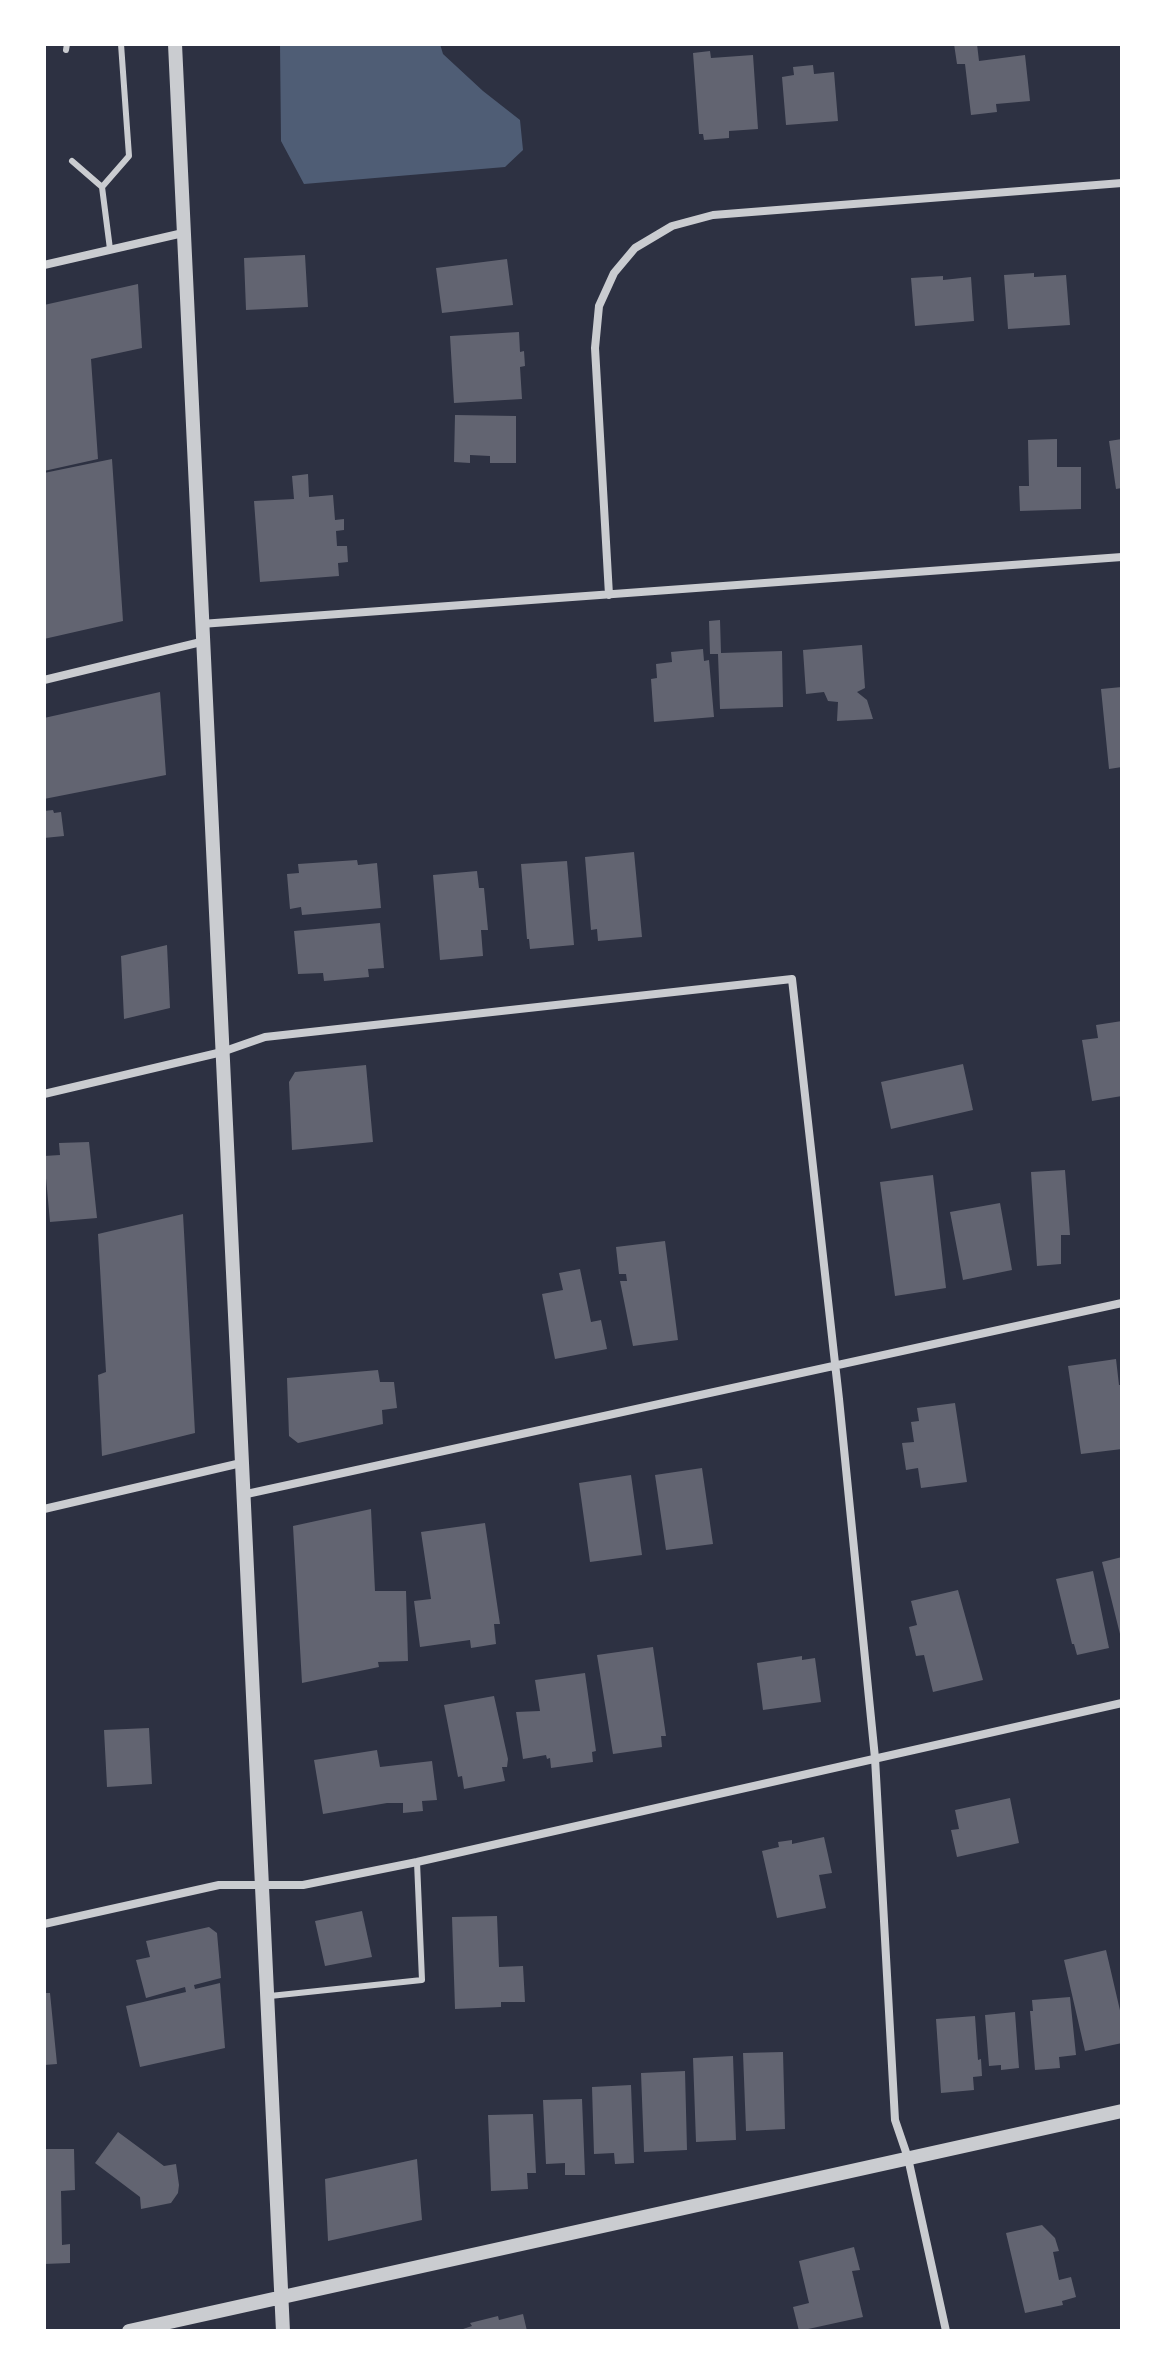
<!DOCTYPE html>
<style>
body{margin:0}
#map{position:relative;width:1166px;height:2375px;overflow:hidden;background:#2d3142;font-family:Helvetica,sans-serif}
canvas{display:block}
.frame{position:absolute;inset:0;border:46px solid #fff;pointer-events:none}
</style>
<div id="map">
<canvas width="1166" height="2375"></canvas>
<div class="frame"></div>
</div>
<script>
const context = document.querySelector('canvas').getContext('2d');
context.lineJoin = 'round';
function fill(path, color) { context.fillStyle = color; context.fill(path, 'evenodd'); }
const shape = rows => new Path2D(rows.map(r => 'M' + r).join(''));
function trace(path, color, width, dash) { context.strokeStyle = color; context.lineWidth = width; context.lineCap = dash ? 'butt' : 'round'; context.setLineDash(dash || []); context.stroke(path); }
const water = shape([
 [280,44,440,44,443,54,483,91,520,120,523,150,505,167,304,184,281,141]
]);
const building = shape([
 [954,44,977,44,979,61,1025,55,1030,101,996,104,997,112,971,115,965,64,957,64],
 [710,51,711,58,753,55,758,129,729,131,729,138,704,140,703,134,699,134,693,53],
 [813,65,814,74,834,72,838,121,786,125,782,77,794,75,793,67],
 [305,255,308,307,246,310,244,258],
 [507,259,513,305,442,313,436,268],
 [1034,273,1034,277,1066,275,1070,325,1008,329,1004,275],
 [943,276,943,280,971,277,974,321,915,326,911,278],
 [138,284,142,348,91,359,98,459,44,471,44,305],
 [519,332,520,352,524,351,525,366,520,367,522,399,454,403,450,336],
 [455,415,516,416,516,463,490,463,490,456,470,455,470,463,454,462],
 [1057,439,1057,467,1081,467,1081,509,1020,511,1019,486,1029,486,1028,440],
 [1122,439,1122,488,1116,489,1109,441],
 [112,459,123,621,44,639,44,473],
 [308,474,309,497,333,495,335,520,344,519,344,530,336,531,337,546,347,546,348,562,338,563,339,576,260,582,254,501,294,499,292,476],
 [720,620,721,653,782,651,783,707,720,709,718,654,710,654,709,621],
 [862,645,865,688,857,692,867,700,873,719,837,721,838,702,828,701,824,692,806,694,803,650],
 [703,649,704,661,709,660,714,717,654,722,651,679,657,678,656,664,672,662,671,652],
 [1122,687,1122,767,1109,769,1101,689],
 [160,692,166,775,44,799,44,718],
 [53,810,54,813,61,812,64,836,44,838,44,811],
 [634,852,642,937,598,941,597,929,591,930,585,857],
 [357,860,358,865,377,863,381,908,302,915,301,907,290,909,287,874,299,873,298,864],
 [567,861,574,945,530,949,529,939,527,939,521,864],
 [477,871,479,888,484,888,488,930,481,930,483,956,440,960,433,875],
 [380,923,384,968,368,969,369,977,324,981,323,973,298,974,294,931],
 [167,945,170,1008,124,1019,121,956],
 [1122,1021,1122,1096,1092,1101,1082,1040,1098,1038,1096,1025],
 [963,1064,973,1110,891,1129,881,1082],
 [366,1065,373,1142,292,1150,289,1082,295,1072],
 [89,1142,97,1218,50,1222,44,1156,60,1155,59,1143],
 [1065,1170,1070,1235,1061,1235,1061,1264,1037,1266,1031,1172],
 [933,1175,946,1288,895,1296,880,1182],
 [1000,1203,1012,1270,963,1280,950,1212],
 [183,1214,195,1433,102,1456,98,1375,106,1372,98,1234],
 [665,1241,678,1340,633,1346,620,1281,627,1281,626,1274,619,1274,616,1247],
 [580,1269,591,1322,601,1320,607,1349,555,1359,542,1294,563,1290,559,1273],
 [1116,1359,1119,1385,1122,1385,1122,1449,1081,1454,1068,1366],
 [378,1370,380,1382,394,1382,397,1408,382,1410,383,1424,298,1443,289,1436,287,1378],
 [955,1403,967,1482,921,1488,918,1468,906,1470,902,1443,914,1442,911,1422,919,1421,917,1408],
 [702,1468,713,1544,666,1550,655,1475],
 [631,1475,642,1555,590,1562,579,1483],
 [371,1509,375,1591,406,1591,408,1661,378,1662,379,1667,302,1683,293,1526],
 [485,1523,500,1624,494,1624,496,1644,471,1648,470,1640,420,1647,414,1601,431,1599,421,1532],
 [1122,1557,1122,1638,1121,1638,1102,1562],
 [1093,1571,1109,1648,1077,1655,1074,1644,1072,1644,1056,1579],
 [958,1590,983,1680,933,1692,924,1655,916,1656,909,1627,917,1625,911,1601],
 [653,1647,666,1736,661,1736,662,1747,613,1754,597,1655],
 [802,1656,802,1660,815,1658,821,1702,763,1710,757,1663],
 [585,1673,596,1751,592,1752,593,1762,551,1768,550,1758,547,1759,546,1755,523,1759,516,1712,540,1711,535,1680],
 [494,1696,508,1759,507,1767,502,1767,505,1781,464,1789,462,1776,458,1777,444,1705],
 [149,1728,152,1784,107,1787,104,1730],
 [377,1750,380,1767,432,1761,437,1800,422,1801,423,1811,403,1813,403,1803,387,1803,323,1814,314,1760],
 [1010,1798,1019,1843,957,1857,951,1830,959,1829,955,1810],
 [824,1837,832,1873,819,1875,826,1908,777,1918,762,1851,779,1847,778,1842,792,1840,792,1844],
 [362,1911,372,1957,325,1966,315,1921],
 [497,1916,499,1967,523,1966,525,2002,501,2002,501,2007,455,2009,452,1917],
 [209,1927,217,1933,221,1978,194,1985,195,1989,220,1983,225,2048,140,2067,126,2006,186,1992,185,1987,146,1998,136,1960,150,1957,146,1941],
 [1106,1950,1122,2019,1122,2043,1085,2051,1064,1960],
 [44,1993,50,1993,57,2064,44,2065],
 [1070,1997,1076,2055,1059,2057,1060,2068,1035,2070,1030,2011,1033,2011,1032,2000],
 [1015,2012,1019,2068,1001,2070,1001,2065,989,2066,985,2015],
 [975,2016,978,2060,981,2059,982,2076,973,2077,974,2090,941,2093,936,2019],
 [783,2052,785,2129,746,2131,743,2053],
 [733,2056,736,2140,696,2142,693,2058],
 [685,2071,687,2150,644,2152,641,2073],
 [631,2085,634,2163,615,2164,614,2153,594,2154,592,2087],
 [582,2099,585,2175,565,2175,565,2163,546,2164,543,2100],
 [533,2114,536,2173,527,2173,528,2189,491,2191,488,2115],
 [118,2132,164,2166,176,2164,179,2185,178,2193,171,2203,141,2209,140,2197,95,2163],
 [44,2149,74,2149,75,2190,61,2191,62,2245,70,2244,70,2263,44,2264],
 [417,2159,422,2220,328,2241,325,2179],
 [1042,2225,1055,2238,1059,2251,1053,2252,1059,2280,1071,2277,1076,2297,1062,2301,1063,2305,1025,2313,1006,2233],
 [854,2247,860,2270,852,2271,863,2317,799,2331,793,2307,809,2303,799,2261],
 [523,2314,527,2331,457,2331,472,2326,470,2323,498,2316,499,2320]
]);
const service = shape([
 [66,50,67,44],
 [72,161,102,187,110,249],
 [102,187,129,156,121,44],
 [270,1996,422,1980,417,1862]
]);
const minor = shape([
 [44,265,183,233],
 [609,595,595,348,599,306,614,273,635,248,672,226,713,215,1122,183],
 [201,624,1122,557],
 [44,680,201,642],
 [44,1094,222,1052,265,1037,792,979,839,1399,875,1758,895,2120,908,2158,946,2331],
 [242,1495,1122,1303],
 [44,1509,241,1463],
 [44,1924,219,1885,303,1885,417,1862,1122,1703]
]);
const tertiary = shape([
 [175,44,283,2331],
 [129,2331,1122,2111]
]);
fill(water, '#4f5d75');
fill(building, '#626471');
trace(service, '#caccd0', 6);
trace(minor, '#caccd0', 8);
trace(tertiary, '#caccd0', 14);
</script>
